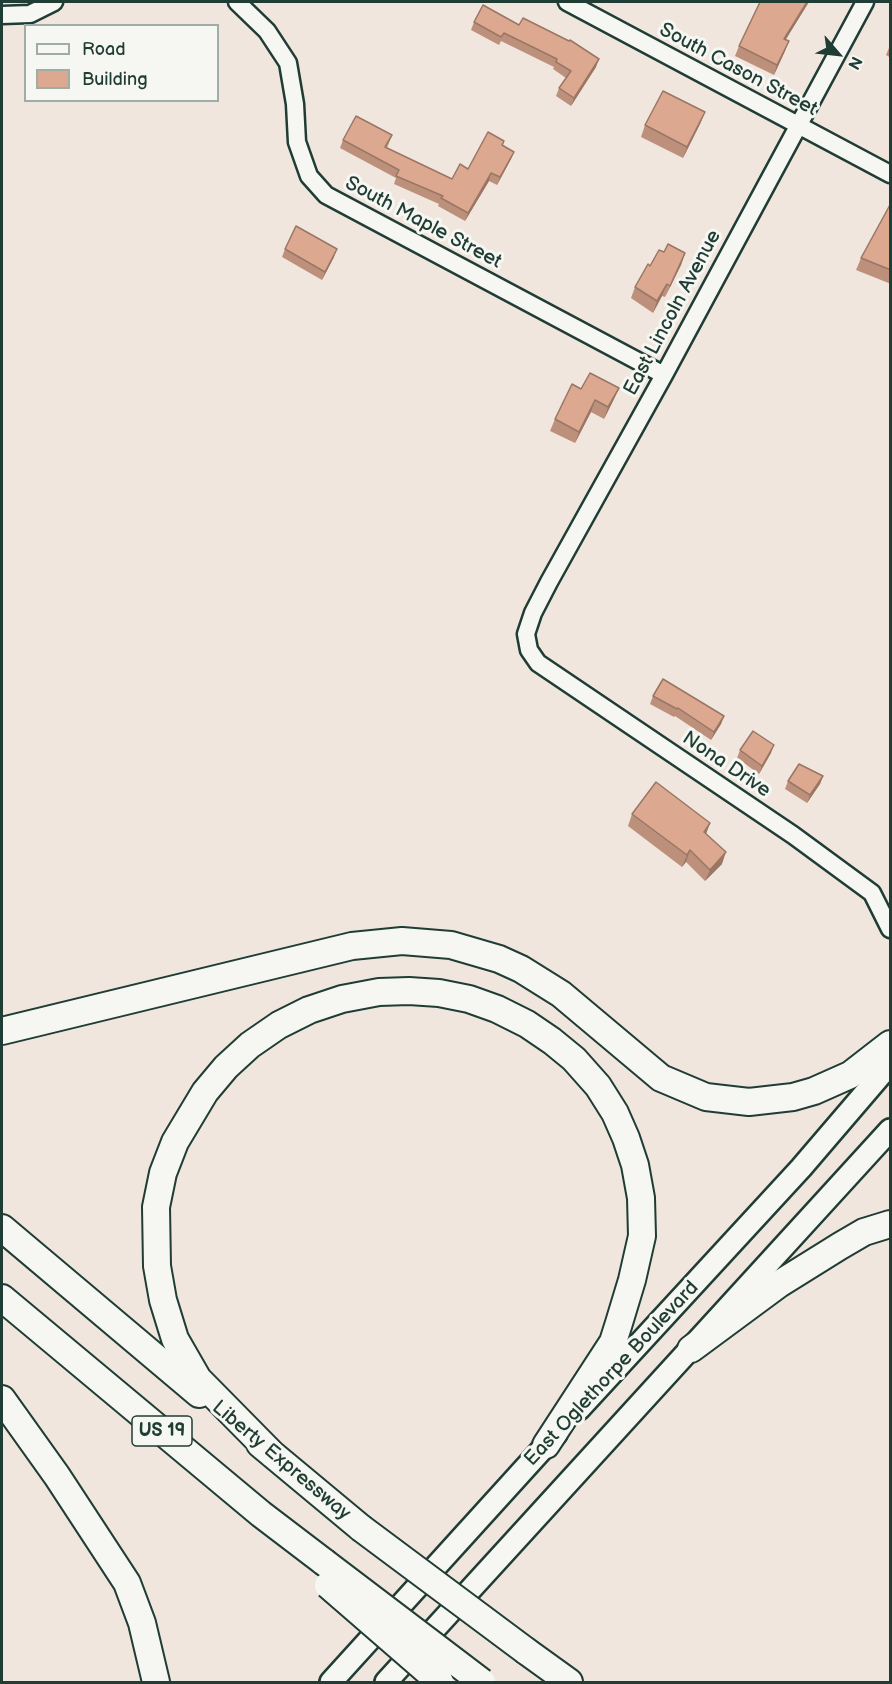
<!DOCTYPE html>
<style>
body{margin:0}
#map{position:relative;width:892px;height:1684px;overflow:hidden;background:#f1e6de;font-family:"Balsamiq Sans",sans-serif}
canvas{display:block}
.frame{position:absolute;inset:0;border:3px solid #1f3d34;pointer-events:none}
.legend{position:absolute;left:24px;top:24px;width:195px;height:78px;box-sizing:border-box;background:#f6f6f2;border:2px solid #a0aca6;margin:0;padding:8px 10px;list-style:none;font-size:18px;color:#1f3d34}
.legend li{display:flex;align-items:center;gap:12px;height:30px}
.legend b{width:30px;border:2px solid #a0aca6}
.north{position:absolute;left:808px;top:24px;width:60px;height:60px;-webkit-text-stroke:4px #f6f6f2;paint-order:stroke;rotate:118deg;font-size:16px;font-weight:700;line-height:24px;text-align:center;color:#1f3d34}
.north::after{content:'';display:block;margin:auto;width:21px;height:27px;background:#1f3d34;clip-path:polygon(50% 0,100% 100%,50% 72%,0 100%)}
</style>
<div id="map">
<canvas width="892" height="1684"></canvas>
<div class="frame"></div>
<ul class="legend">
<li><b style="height:8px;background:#f6f6f2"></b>Road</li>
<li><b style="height:16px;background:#dca890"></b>Building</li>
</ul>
<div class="north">N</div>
</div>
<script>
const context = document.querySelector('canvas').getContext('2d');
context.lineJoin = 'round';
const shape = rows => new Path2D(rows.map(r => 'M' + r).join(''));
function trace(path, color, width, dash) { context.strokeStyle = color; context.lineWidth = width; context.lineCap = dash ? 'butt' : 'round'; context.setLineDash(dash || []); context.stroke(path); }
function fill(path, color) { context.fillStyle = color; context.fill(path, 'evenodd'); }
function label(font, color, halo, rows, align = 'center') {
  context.font = font + ' "Balsamiq Sans",sans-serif'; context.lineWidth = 6; context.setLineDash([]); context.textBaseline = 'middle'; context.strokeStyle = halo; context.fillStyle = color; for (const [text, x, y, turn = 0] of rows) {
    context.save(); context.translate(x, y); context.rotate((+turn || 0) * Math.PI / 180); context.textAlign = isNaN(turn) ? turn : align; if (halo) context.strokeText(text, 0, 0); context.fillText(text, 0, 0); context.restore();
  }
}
const minor = shape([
 [237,2,267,31,288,63,295,104,297,142,309,176,326,195,664,375],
 [567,2,890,174],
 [865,2,664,375,549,582,533,613,526,634,529,650,538,663,793,835,872,893,890,929],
 [2,15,30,14,54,2]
]);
const major = shape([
 [579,1409,801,1168,890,1064],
 [331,1682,556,1434],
 [386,1682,890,1130]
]);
const highway = shape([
 [2,1031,352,946,402,941,451,945,499,959,521,969,561,994,661,1078,706,1097,749,1102,793,1097,814,1091,850,1075,890,1044],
 [2,1228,199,1394],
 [2,1298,261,1514,324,1562],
 [691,1349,779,1284,840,1246,864,1232,890,1224],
 [2,1399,57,1476,127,1583,142,1623,156,1682],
 [260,1444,361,1528],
 [272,1454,198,1379,175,1339,163,1300,157,1266,156,1207,163,1173,175,1142,205,1092,226,1067,250,1045,279,1025,309,1010,342,999,379,992,409,991,439,993,469,999,497,1009,527,1024,552,1041,574,1059,598,1086,615,1113,626,1138,635,1165,641,1198,642,1236,632,1280,619,1323,613,1342,546,1445],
 [526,1651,569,1682]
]);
const highwayBridge = shape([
 [361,1528,526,1651],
 [324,1562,482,1682],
 [328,1585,440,1682]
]);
const wall = shape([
 [474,22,596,67,571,106,556,96,559,88,566,78,553,69,554,67,501,41,499,45,471,30],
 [786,40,785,51,774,75,735,56,739,46],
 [891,43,891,58,886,55],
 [705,112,700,124,683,158,641,137,645,125],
 [392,135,387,148,452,179,468,169,504,141,503,145,514,152,511,159,497,185,489,181,465,221,438,206,439,204,394,184,396,178,340,148,343,140],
 [891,203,891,284,856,270,861,258],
 [285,249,334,257,322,280,282,257],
 [664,252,685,253,681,265,665,297,662,296,653,313,631,298,635,287,650,266],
 [619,388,614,399,604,419,591,412,575,443,550,431,555,419,581,389],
 [653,696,724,716,721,724,711,740,675,716,674,717,650,704],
 [740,750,771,753,759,774,737,758],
 [823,776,820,784,807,803,785,789,788,781],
 [632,814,710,823,706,834,722,864,705,881,686,862,682,867,628,826]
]);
const shadedWall = shape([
 [807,2,809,2,780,49,784,39],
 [789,41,785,51,774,75,777,65],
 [599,59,596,67,571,106,574,98],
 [705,112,700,124,683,158,687,147],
 [514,152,511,159,497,185,500,177],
 [491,173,489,181,465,221,468,213],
 [337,249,334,257,322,280,325,272],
 [685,253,681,265,665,297],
 [667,284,662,296,653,313,657,301],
 [619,388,614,399,604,419,608,407],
 [595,400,591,412,575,443,579,432],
 [724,716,721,724,711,740,714,732],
 [774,745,771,753,759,774,762,766],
 [823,776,820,784,807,803,810,795],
 [710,823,706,834,704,832],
 [690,850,686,862,682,867,687,855],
 [726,852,722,864,705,881,710,870]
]);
const building = shape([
 [760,2,807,2,784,39,789,41,777,65,739,46,760,2],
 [483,5,519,25,523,18,569,41,570,40,599,59,574,98,559,88,571,71,556,62,557,59,504,33,501,37,474,22,483,5],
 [663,91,705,112,687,147,645,125,663,91],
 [356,116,392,135,385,147,452,179,460,164,468,169,488,132,504,141,502,145,514,152,500,177,491,173,468,213,441,198,443,196,396,176,399,170,343,140,356,116],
 [891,203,891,270,861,258,891,203],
 [296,226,337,249,325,272,285,249,296,226],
 [668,244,685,253,670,286,667,284,657,301,635,287,648,264,650,266,659,250,664,252,668,244],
 [590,373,619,388,608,407,595,400,579,432,555,419,572,384,581,389,590,373],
 [663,679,724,716,714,732,678,708,677,709,653,696,663,679],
 [753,731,774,745,762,766,740,750,753,731],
 [799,764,823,776,810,795,788,781,799,764],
 [656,782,710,823,704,832,726,852,710,870,690,850,687,855,632,814,656,782]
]);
const shields = [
 [162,1431,60]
];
const shieldNames = [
 ["US 19",162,1431]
];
const streetNames = [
 ["South Cason Street",738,70,28],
 ["South Maple Street",423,223,28],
 ["East Lincoln Avenue",673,313,-62],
 ["Nona Drive",726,765,34],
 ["East Oglethorpe Boulevard",612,1374,-47],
 ["Liberty Expressway",281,1461,40]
];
trace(minor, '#1f3d34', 21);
trace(major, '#1f3d34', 26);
trace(highway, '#1f3d34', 30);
trace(minor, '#f6f6f2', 16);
trace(major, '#f6f6f2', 21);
trace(highway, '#f6f6f2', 26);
trace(highwayBridge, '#1f3d34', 30, []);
trace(highwayBridge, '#f6f6f2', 26);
fill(wall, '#bd907c');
fill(shadedWall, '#9a7665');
fill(building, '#dca890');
trace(building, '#9a7665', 1.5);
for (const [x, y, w] of shields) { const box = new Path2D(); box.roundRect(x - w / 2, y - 15, w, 30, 4.5); context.fillStyle = '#f6f6f2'; context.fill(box); trace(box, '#1f3d34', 1.5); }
label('bold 18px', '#1f3d34', null, shieldNames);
label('20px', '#1f3d34', '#f6f6f2', streetNames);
</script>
